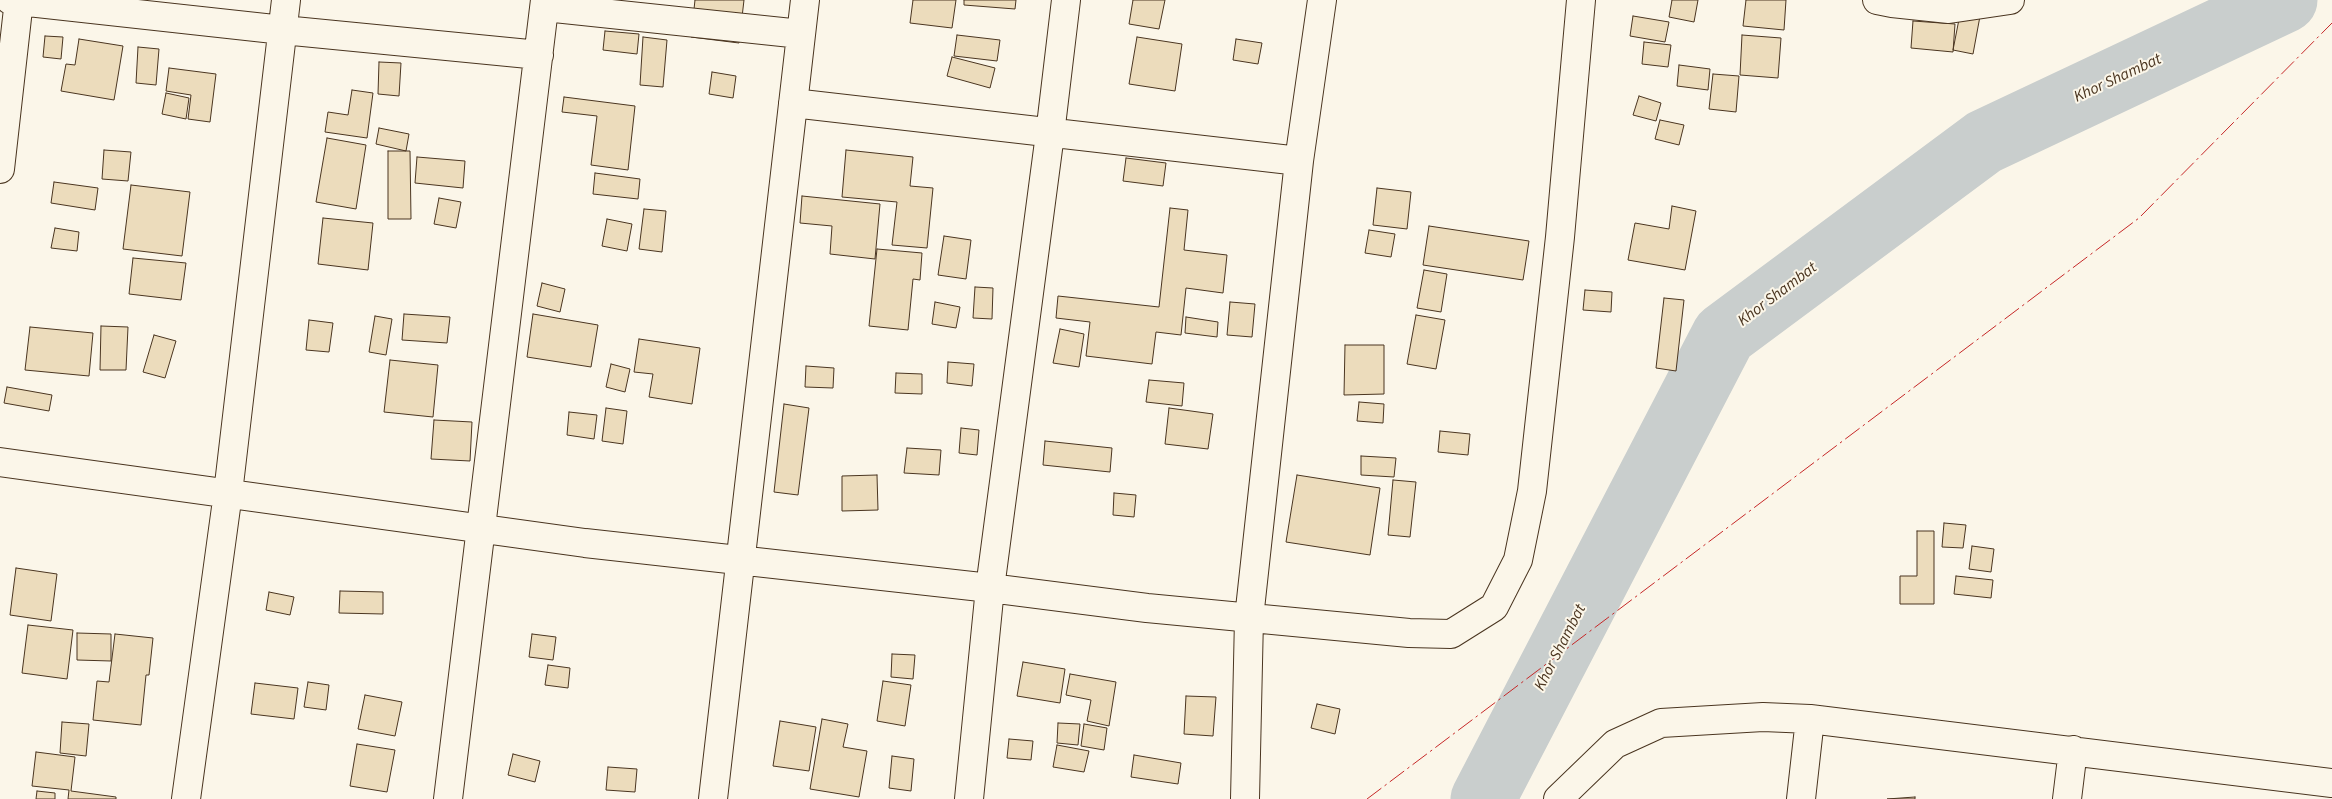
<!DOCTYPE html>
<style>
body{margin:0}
canvas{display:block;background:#fbf6e9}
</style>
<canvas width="2332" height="799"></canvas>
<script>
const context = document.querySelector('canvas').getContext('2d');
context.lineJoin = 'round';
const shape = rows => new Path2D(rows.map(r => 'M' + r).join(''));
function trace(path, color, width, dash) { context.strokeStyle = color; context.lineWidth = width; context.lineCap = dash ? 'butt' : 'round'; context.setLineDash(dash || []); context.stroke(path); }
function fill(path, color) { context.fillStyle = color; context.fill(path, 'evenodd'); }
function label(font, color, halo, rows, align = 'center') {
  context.font = font + ' "Source Sans 3",sans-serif'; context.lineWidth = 4; context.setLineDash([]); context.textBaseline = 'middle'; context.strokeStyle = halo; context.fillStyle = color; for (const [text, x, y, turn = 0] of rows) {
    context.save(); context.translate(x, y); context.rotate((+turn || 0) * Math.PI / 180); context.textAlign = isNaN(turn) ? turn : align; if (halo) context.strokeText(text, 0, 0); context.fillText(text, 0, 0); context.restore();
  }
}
const river = shape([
 [1483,799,1724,335,1984,142,2285,0]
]);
const building = shape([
 [695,0,744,0,739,43,691,37,695,0],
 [913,0,956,0,952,28,910,23,913,0],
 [964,0,1016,0,1015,9,964,5,964,0],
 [1133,0,1165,0,1159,29,1129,24,1133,0],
 [1672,0,1698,0,1694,22,1669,17,1672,0],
 [1746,0,1786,0,1784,30,1743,26,1746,0],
 [1983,0,1973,54,1953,50,1961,9,1983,0],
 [1633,16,1669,22,1665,42,1630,36,1633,16],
 [1913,21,1955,24,1953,52,1911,48,1913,21],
 [605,31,639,34,637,54,603,50,605,31],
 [957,35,1000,40,997,61,954,56,957,35],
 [1742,35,1781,38,1778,78,1740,75,1742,35],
 [45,36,63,37,61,59,43,57,45,36],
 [643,37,667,40,663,87,640,85,643,37],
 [1137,37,1182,44,1175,91,1129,84,1137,37],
 [79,39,123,46,114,100,61,91,66,64,75,65,79,39],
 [1236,39,1262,43,1258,64,1233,60,1236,39],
 [1644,42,1671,45,1668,67,1642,64,1644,42],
 [138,47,159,49,156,85,136,83,138,47],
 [952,57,995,68,990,88,947,76,952,57],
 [379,62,401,63,399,96,378,94,379,62],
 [1679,65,1710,69,1708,90,1677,86,1679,65],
 [169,68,216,74,210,122,188,119,191,95,166,91,169,68],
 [712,72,736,76,733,98,709,94,712,72],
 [1713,74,1739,76,1736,112,1709,109,1713,74],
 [352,90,373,93,367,138,325,132,328,112,348,115,352,90],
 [166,93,189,98,186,119,162,114,166,93],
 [1639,96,1661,103,1656,121,1633,115,1639,96],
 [564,97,635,106,628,170,591,165,597,116,562,112,564,97],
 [1660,120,1684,125,1679,145,1655,139,1660,120],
 [379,128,409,134,406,151,376,144,379,128],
 [327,138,366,145,356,209,316,202,327,138],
 [104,150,131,152,128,181,102,179,104,150],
 [846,150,913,157,910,186,933,188,927,248,892,245,897,202,842,197,846,150],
 [388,151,410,151,411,219,388,219,388,151],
 [417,157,465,161,463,188,415,183,417,157],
 [1126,158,1166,163,1163,186,1123,181,1126,158],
 [595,173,640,179,638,199,593,194,595,173],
 [54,182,98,188,95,210,51,203,54,182],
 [131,185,190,192,182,256,123,249,131,185],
 [1377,188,1411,192,1407,229,1373,225,1377,188],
 [802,196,880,204,875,259,830,254,832,226,800,223,802,196],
 [439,198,461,202,456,228,434,224,439,198],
 [1672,206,1696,211,1685,270,1628,260,1635,223,1669,229,1672,206],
 [1170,208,1188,210,1184,250,1227,255,1223,293,1186,288,1181,335,1156,332,1152,364,1086,356,1090,322,1056,318,1058,296,1159,307,1170,208],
 [644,209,666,211,662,252,639,249,644,209],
 [323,218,373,223,368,270,318,264,323,218],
 [607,219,632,224,627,251,602,246,607,219],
 [1429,226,1529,241,1523,280,1423,265,1429,226],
 [55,228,79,232,77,251,51,248,55,228],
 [1369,230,1395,234,1391,257,1365,253,1369,230],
 [944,236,971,240,966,279,938,275,944,236],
 [877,249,922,253,920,280,913,279,908,330,869,326,877,249],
 [133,258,186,263,181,300,129,294,133,258],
 [1424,270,1447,274,1441,312,1417,308,1424,270],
 [542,283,565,289,560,312,537,306,542,283],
 [975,287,993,288,992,319,973,318,975,287],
 [1585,290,1612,292,1611,312,1583,310,1585,290],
 [1664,298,1684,300,1676,371,1656,368,1664,298],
 [935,302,960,307,956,328,932,324,935,302],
 [1230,302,1255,304,1252,337,1227,335,1230,302],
 [404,314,450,317,447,343,402,340,404,314],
 [533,314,598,325,591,367,527,357,533,314],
 [1416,315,1445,320,1436,369,1407,364,1416,315],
 [375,316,392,319,386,355,369,352,375,316],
 [1186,317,1218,322,1217,337,1185,333,1186,317],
 [309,320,333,323,329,352,306,350,309,320],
 [101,326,128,327,126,370,100,370,101,326],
 [30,327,93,333,89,376,25,370,30,327],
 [1060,329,1084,334,1079,367,1053,363,1060,329],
 [154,335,176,341,165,378,143,372,154,335],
 [639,339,700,348,692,404,649,397,653,374,634,372,639,339],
 [1345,345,1384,345,1384,394,1344,395,1345,345],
 [390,360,438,365,433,417,384,412,390,360],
 [948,362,974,364,972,386,947,383,948,362],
 [611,364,630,369,625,392,606,387,611,364],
 [806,366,834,368,833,388,805,387,806,366],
 [896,373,922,374,922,394,895,393,896,373],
 [1149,380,1184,383,1182,406,1146,402,1149,380],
 [7,387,52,395,49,411,4,403,7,387],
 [1359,402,1384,404,1383,423,1357,421,1359,402],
 [784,404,809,408,798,495,774,492,784,404],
 [606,408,627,411,623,444,602,441,606,408],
 [1169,408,1213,414,1208,449,1165,444,1169,408],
 [569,412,597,415,594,439,567,435,569,412],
 [434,420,472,422,470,461,431,459,434,420],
 [961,428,979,430,977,455,959,453,961,428],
 [1440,431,1470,434,1468,455,1438,452,1440,431],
 [1045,441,1112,448,1110,472,1043,465,1045,441],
 [907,448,941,450,939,475,904,473,907,448],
 [1361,456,1396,458,1394,477,1361,475,1361,456],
 [877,475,878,510,842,511,842,476,877,475],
 [1297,475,1380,488,1370,555,1286,542,1297,475],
 [1393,480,1416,482,1410,537,1388,535,1393,480],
 [1114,493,1136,495,1134,517,1113,515,1114,493],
 [1944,523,1966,525,1963,548,1942,547,1944,523],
 [1917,531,1934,531,1934,604,1900,604,1900,576,1917,576,1917,531],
 [1972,546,1994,549,1991,572,1969,569,1972,546],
 [16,568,57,574,51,621,10,615,16,568],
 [1956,576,1993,580,1991,598,1954,594,1956,576],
 [340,591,383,592,383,614,339,613,340,591],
 [269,592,294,597,290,615,266,610,269,592],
 [28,625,73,630,67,679,22,673,28,625],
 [77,633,111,634,111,661,77,660,77,633],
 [115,634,153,638,149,675,146,675,141,725,93,720,97,681,109,682,115,634],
 [532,634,556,637,553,660,529,657,532,634],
 [892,654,915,655,913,679,891,677,892,654],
 [1023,662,1065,669,1060,703,1017,696,1023,662],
 [548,665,570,668,568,688,545,685,548,665],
 [1070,674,1116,682,1109,726,1087,721,1091,700,1066,695,1070,674],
 [883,681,911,685,905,726,877,721,883,681],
 [308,682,329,685,326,710,304,707,308,682],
 [255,683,298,688,294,719,251,714,255,683],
 [365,695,402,702,395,736,358,729,365,695],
 [1186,696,1216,697,1213,736,1184,734,1186,696],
 [1317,704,1340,709,1335,734,1311,728,1317,704],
 [822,719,848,724,843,747,867,751,859,797,810,789,822,719],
 [780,721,816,727,809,771,773,766,780,721],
 [62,722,89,724,86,756,60,753,62,722],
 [1058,723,1080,724,1078,745,1057,743,1058,723],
 [1084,724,1107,728,1104,750,1081,746,1084,724],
 [1009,739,1033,741,1031,760,1007,758,1009,739],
 [357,744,395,750,387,792,350,786,357,744],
 [1057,745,1089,751,1084,772,1053,767,1057,745],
 [36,752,75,757,71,791,116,797,116,799,68,799,69,790,32,786,36,752],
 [513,754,540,761,535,782,508,775,513,754],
 [1134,755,1181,763,1178,784,1131,777,1134,755],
 [892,756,914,759,911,791,889,788,892,756],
 [608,767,637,769,635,792,606,790,608,767],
 [37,791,55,793,55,799,36,799,37,791],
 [1915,797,1915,799,1887,799,1915,797]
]);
const minor = shape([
 [10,0,283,30,539,55],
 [1877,0,1892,3,1949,9,2010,0],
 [545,7,801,34],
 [793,103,1299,161],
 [0,169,19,0],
 [0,462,585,543,990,588,1147,608,1409,633,1451,634,1494,607,1518,560,1532,491,1560,237,1581,0],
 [186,799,228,493,286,0],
 [448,799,545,0],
 [713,799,805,0],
 [969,799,990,588,1050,134,1066,0],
 [1245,799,1249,618,1299,161,1322,0],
 [1558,799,1615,744,1661,723,1763,717,1810,719],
 [1801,799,1810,719,2332,783],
 [2067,799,2073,750]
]);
const power = shape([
 [1367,799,2139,218,2332,23]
]);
const waterNames = [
 ["Khor Shambat",2118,79,-25],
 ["Khor Shambat",1778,295,-37],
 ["Khor Shambat",1561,648,-63]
];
trace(river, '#c9cecd', 65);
fill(building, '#ecdcbc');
trace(building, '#4a3520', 1);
trace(minor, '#4a3520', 30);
trace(minor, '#fbf6e9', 28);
trace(power, '#c62828', 1, [18, 4, 2.5, 4]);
label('italic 16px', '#4a3520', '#fbf6e9', waterNames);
</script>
